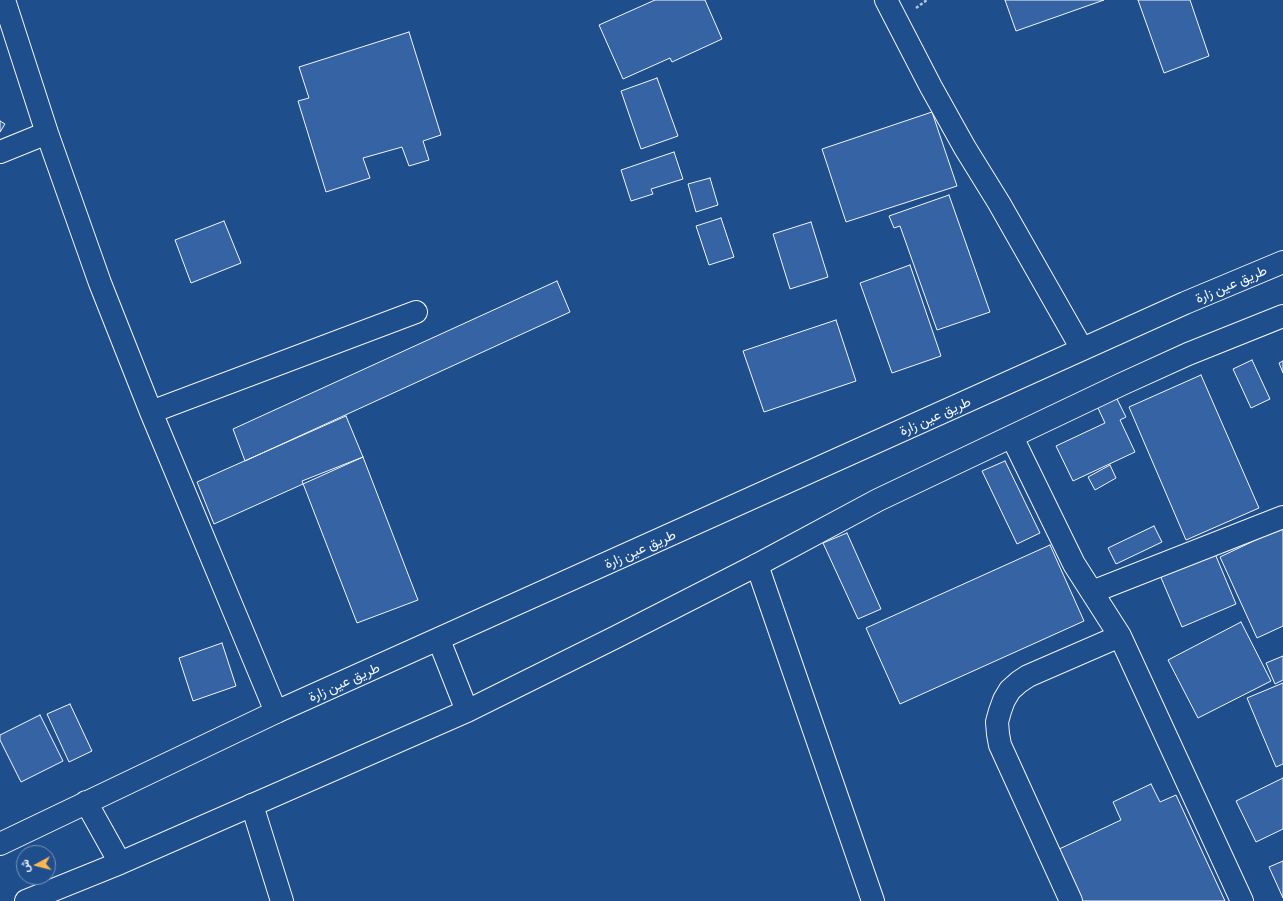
<!DOCTYPE html>
<meta charset="utf-8">
<style>
body{margin:0}
#map{position:relative;width:1283px;height:901px;overflow:hidden;background:#1f4e8c;font-family:Ubuntu,Vazirmatn,sans-serif}
canvas{display:block}
.north{position:absolute;left:16px;top:845px;width:40px;height:40px;box-sizing:border-box;background:#1f4e8c;border:1px solid #7391ba;border-radius:50%;rotate:263deg;font-size:11px;font-weight:700;line-height:16px;text-align:center;color:#f2f6ff}
.north::after{content:'';display:block;margin:auto;width:14px;height:18px;background:#ffb74d;clip-path:polygon(50% 0,100% 100%,50% 72%,0 100%)}
</style>
<div id="map">
<canvas width="1283" height="901"></canvas>
<div class="north">ش</div>
</div>
<script>
const context = document.querySelector('canvas').getContext('2d');
context.lineJoin = 'round';
function fill(path, color) { context.fillStyle = color; context.fill(path, 'evenodd'); }
const shape = rows => new Path2D(rows.map(r => 'M' + r).join(''));
function trace(path, color, width, dash) { context.strokeStyle = color; context.lineWidth = width; context.lineCap = dash ? 'butt' : 'round'; context.setLineDash(dash || []); context.stroke(path); }
function label(font, color, halo, rows, align = 'center') {
  context.font = font + ' Ubuntu,Vazirmatn,sans-serif'; context.lineWidth = 3; context.setLineDash([]); context.textBaseline = 'middle'; context.strokeStyle = halo; context.fillStyle = color; for (const [text, x, y, turn = 0] of rows) {
    context.save(); context.translate(x, y); context.rotate((+turn || 0) * Math.PI / 180); context.textAlign = isNaN(turn) ? turn : align; if (halo) context.strokeText(text, 0, 0); context.fillText(text, 0, 0); context.restore();
  }
}
const building = shape([
 [655,0,705,0,722,39,672,62,670,58,623,79,599,25,655,0],
 [1005,0,1104,0,1016,31,1005,0],
 [1138,0,1190,0,1209,56,1164,73,1138,0],
 [409,32,441,135,423,141,429,160,409,166,402,147,363,158,370,178,326,192,298,101,309,98,299,67,409,32],
 [657,78,678,136,641,149,621,91,657,78],
 [932,112,957,186,846,222,822,149,932,112],
 [0,121,5,124,0,132,0,121],
 [674,152,683,179,651,189,653,194,631,201,621,170,674,152],
 [710,178,718,205,696,212,688,184,710,178],
 [949,195,990,312,937,330,900,226,894,228,889,216,949,195],
 [721,218,734,257,709,265,696,226,721,218],
 [224,221,241,263,191,283,175,240,224,221],
 [811,222,828,277,790,289,773,234,811,222],
 [910,265,941,356,892,373,860,283,910,265],
 [557,281,570,312,245,461,233,429,557,281],
 [836,320,856,381,764,412,743,351,836,320],
 [1252,360,1270,399,1251,408,1233,369,1252,360],
 [1283,361,1283,373,1279,363,1283,361],
 [1201,375,1259,508,1186,540,1129,407,1201,375],
 [1116,397,1126,417,1120,420,1135,452,1073,481,1056,446,1105,423,1097,406,1116,397],
 [346,416,363,457,214,524,197,482,346,416],
 [363,457,418,600,357,623,302,481,363,457],
 [1005,461,1040,533,1017,544,982,471,1005,461],
 [1110,465,1116,478,1095,490,1088,477,1110,465],
 [1154,526,1162,542,1116,564,1108,548,1154,526],
 [1283,527,1283,626,1257,638,1220,557,1283,527],
 [847,533,881,609,858,619,823,543,847,533],
 [1050,545,1084,621,900,704,866,628,1050,545],
 [1213,549,1236,604,1182,627,1159,573,1213,549],
 [1241,622,1271,681,1198,718,1168,660,1241,622],
 [222,643,236,686,193,701,179,658,222,643],
 [1283,656,1283,680,1275,684,1266,663,1283,656],
 [1283,683,1283,764,1276,767,1247,698,1283,683],
 [70,704,92,751,69,762,47,714,70,704],
 [40,715,63,761,21,782,0,740,0,735,40,715],
 [1283,778,1283,829,1256,842,1236,801,1283,778],
 [1151,784,1160,802,1176,795,1225,901,1079,901,1055,851,1121,820,1113,802,1151,784],
 [1283,861,1283,898,1269,867,1283,861]
]);
const path = shape([
 [916,8,927,0]
]);
const minor = shape([
 [4,0,47,133,100,283,151,412,276,712],
 [886,0,931,87,965,148,999,203,1082,349],
 [0,152,47,133],
 [151,412,416,312],
 [1012,437,1074,564,1120,636,1242,901],
 [757,565,873,901],
 [1092,592,1283,517],
 [252,805,282,901],
 [1071,901,1000,745,998,734,997,722,1000,711,1004,700,1010,690,1019,682,1028,676,1120,636]
]);
const major = shape([
 [439,640,467,711],
 [86,802,120,863],
 [0,844,276,712,1185,303,1283,262],
 [26,901,120,863,467,711,616,637,757,565,878,500,1122,384,1188,354,1283,316]
]);
const streetNames = [
 ["طريق عين زارة",1231,284,-23],
 ["طريق عين زارة",935,416,-24],
 ["طريق عين زارة",640,549,-24],
 ["طريق عين زارة",344,682,-24]
];
fill(building, '#3563a3');
trace(building, '#f2f6ff', 1);
trace(minor, '#f2f6ff', 24);
trace(major, '#f2f6ff', 24);
trace(path, '#b3c4dc', 2.5, [3, 2]);
trace(minor, '#1f4e8c', 22);
trace(major, '#1f4e8c', 22);
label('14px', '#f2f6ff', '#1f4e8c', streetNames);
</script>
